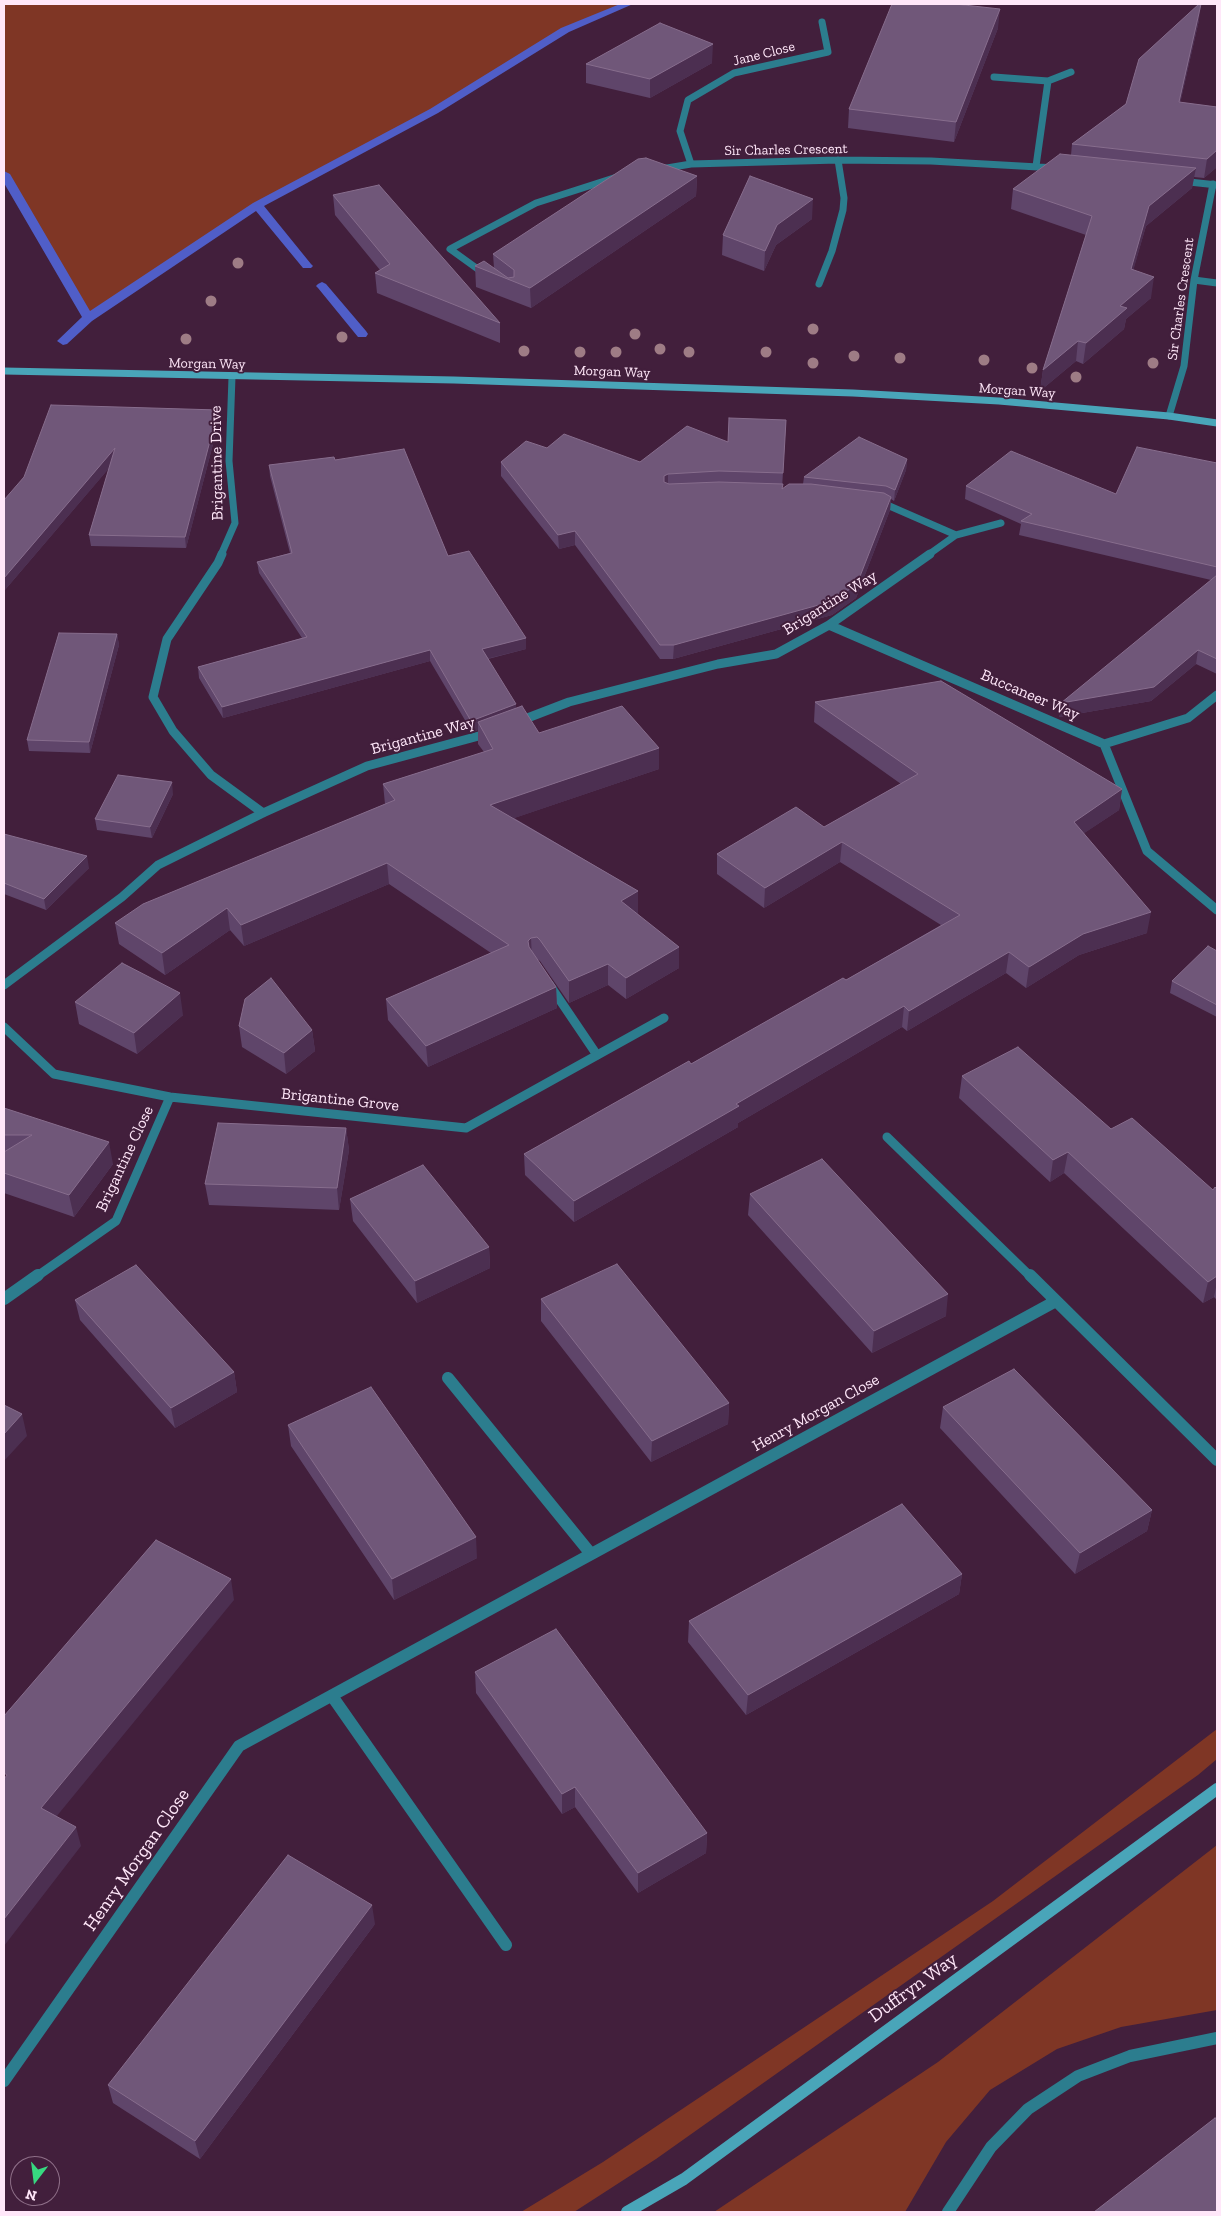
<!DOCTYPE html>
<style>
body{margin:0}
#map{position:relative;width:1221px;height:2216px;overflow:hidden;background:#421f3c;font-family:"Zilla Slab",serif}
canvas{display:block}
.frame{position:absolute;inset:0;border:5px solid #ffe7f9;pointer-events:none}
.north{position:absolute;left:10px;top:2156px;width:50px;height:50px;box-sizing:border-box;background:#421f3c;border:1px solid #8e6f88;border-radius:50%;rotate:195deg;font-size:14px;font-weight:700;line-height:20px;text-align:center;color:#ffe7f9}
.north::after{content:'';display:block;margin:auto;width:18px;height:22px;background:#37d880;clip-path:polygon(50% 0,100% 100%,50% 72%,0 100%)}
</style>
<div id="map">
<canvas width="1221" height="2216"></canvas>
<div class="frame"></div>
<div class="north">N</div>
</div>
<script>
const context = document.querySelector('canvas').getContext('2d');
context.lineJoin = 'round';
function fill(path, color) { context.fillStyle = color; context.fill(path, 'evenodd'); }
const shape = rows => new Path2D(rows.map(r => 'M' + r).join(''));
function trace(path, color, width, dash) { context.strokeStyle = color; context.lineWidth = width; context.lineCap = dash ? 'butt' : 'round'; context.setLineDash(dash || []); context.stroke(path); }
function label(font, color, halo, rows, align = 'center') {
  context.font = font + ' "Zilla Slab",serif'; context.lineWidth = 4; context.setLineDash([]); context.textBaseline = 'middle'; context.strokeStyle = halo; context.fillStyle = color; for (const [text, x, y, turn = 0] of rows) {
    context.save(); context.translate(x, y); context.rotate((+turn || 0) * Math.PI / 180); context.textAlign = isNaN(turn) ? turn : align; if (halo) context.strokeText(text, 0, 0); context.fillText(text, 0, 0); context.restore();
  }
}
const green = shape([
 [4,4,628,4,565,30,434,111,257,205,88,318,4,174],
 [1217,1729,1217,1759,1198,1775,656,2159,574,2212,521,2212,603,2162,993,1901],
 [1217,1845,1217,2010,1121,2027,1057,2049,990,2090,946,2142,905,2212,714,2212,938,2062]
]);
const stream = shape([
 [620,4,633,4,569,32,438,113,264,206,311,264,313,266,311,268,303,268,256,211,92,321,67,344,63,345,57,341,82,317,4,183,4,171,10,174,90,311,253,203,430,109,561,28,620,4],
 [322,282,326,284,366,331,368,334,366,337,358,337,318,288,316,286,318,284,322,282]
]);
const lane = shape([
 [549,984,597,1055]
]);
const streetFar2 = shape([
 [994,77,1048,81,1071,72],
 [691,164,680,131,688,100,734,73,828,52,822,22],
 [1036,166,1048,81],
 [661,169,691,164,838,160,931,161,1056,168],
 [1180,181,1217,185],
 [486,275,450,249,536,203,620,176],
 [1194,280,1217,283],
 [819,284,832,251,843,210,844,198,838,160],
 [1169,416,1184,366,1194,280,1213,184],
 [878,501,956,535,928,555],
 [956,535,1001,523],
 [221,555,235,523,229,461,232,377]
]);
const streetFar1 = shape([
 [222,554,218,563,167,639,153,697,173,731,211,775,263,813],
 [829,625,1104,744,1188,718,1217,695],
 [517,722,569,702,718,664,776,654,829,625,930,554],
 [1104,744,1147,851,1217,910],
 [4,985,122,897,158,865,263,813,367,766,490,733],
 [4,1027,54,1074,170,1097,466,1128,664,1018],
 [887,1137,1031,1277],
 [36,1277,116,1221,170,1097]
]);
const street = shape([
 [1030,1275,1217,1460],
 [4,1299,38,1275],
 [448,1378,591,1554],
 [332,1696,506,1945],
 [4,2081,239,1746,1056,1301],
 [948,2212,991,2147,1028,2109,1078,2076,1130,2056,1217,2038]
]);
const secondaryFar1 = shape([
 [4,371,454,380,853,393,999,401,1169,416,1217,423]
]);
const secondary = shape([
 [627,2212,684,2179,1217,1789]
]);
const trees = [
 [238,263],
 [211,301],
 [813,329],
 [635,334],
 [342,337],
 [186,339],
 [660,349],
 [524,351],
 [580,352],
 [616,352],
 [689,352],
 [766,352],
 [854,356],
 [900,358],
 [984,360],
 [813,363],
 [1153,363],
 [1032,368],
 [1076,377]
];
const wall = shape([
 [1199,20,1180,103,1217,107,1217,167,1204,178,1194,177,1192,188,1146,226,1133,270,1151,298,1126,319,1124,329,1083,364,1076,361,1040,391,1043,370,1086,235,1011,209,1013,189,1071,155,1072,144,1126,104],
 [998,28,954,142,848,128,849,109],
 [712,63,650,98,586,83,586,64],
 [697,176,696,196,531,308,476,287,475,266,494,268,493,254],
 [333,195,500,323,500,343,377,293,375,273,380,270,335,215],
 [812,219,776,245,764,271,722,255,723,235],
 [218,410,219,421,186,548,91,546,89,535,109,468,4,591,4,500],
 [786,420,782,489,803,484,804,477,907,459,906,470,894,501,891,499,890,510,856,598,832,615,673,659,660,659,575,545,559,549,501,476,501,462,547,448,640,462,728,442],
 [335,460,448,556,526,638,526,649,488,659,516,708,539,733,659,769,514,818,638,891,638,913,637,913,679,968,626,999,608,985,569,1003,540,961,537,959,556,987,557,1008,428,1067,388,1020,386,999,491,953,389,884,244,946,230,930,165,975,119,944,115,923,385,804,383,784,484,752,478,744,478,730,472,732,430,661,223,718,199,678,198,667,302,638,259,573,257,562,290,553,270,476,269,465],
 [1217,463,1217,674,1196,664,1151,701,1059,717,1211,580,1019,535,1021,524,965,499,966,486,1116,494],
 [117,634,119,645,90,753,29,751,27,740],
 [815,702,1122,789,1119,810,1084,833,1147,933,1079,955,1026,988,1006,973,907,1031,902,1027,738,1123,738,1127,574,1222,525,1175,524,1154,846,980,941,925,840,862,764,908,717,874,717,854,824,827,901,784,814,722],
 [173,794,152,838,97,830,95,819],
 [4,834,89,868,46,910,4,894],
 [1217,951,1217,1017,1170,993,1172,981],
 [75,1002,183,1015,137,1054,79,1024],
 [239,1026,312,1030,315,1051,286,1074,242,1047],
 [962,1076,1111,1129,1213,1190,1217,1189,1217,1300,1214,1297,1203,1303,1064,1173,1050,1182,959,1098],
 [4,1108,113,1164,74,1217,4,1193],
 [346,1128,349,1150,339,1210,209,1205,205,1184],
 [750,1194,946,1316,872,1353,748,1215],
 [350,1199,489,1247,490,1268,417,1303,353,1221],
 [541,1299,729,1403,728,1424,651,1462,541,1321],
 [75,1300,234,1372,237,1392,175,1428,80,1320],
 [943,1407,1152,1510,1147,1531,1075,1574,940,1428],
 [288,1425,477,1558,394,1600,291,1446],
 [962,1574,959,1594,746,1715,688,1642,689,1621],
 [475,1672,707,1833,706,1853,638,1893,575,1807,562,1814,476,1693],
 [375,1924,200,2159,113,2103,108,2085]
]);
const shadedWall = shape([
 [1201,4,1199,20,1176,122,1179,102],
 [1000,9,998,28,954,142,956,122],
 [713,44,712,63,650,98,650,79],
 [1217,150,1217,167,1204,178,1207,159],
 [1196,168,1192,188,1146,226,1128,289,1131,269,1149,206],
 [697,176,696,196,531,308,530,288],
 [813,199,812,219,776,245,764,271,765,251,777,225],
 [1154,277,1151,298,1126,319,1124,329,1083,364,1086,343,1120,306],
 [1078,341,1076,361,1040,391,1043,370],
 [218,410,219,421,186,548,185,537],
 [115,448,117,459,4,591,4,578],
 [907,459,906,470,894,501,895,490],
 [668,474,668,488,664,490,664,476],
 [891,497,890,510,856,598,832,615,673,659,674,645],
 [575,531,575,545,559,549,558,535],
 [117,634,119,645,90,753,89,742],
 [526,638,526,649,482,660,482,649],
 [430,650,430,661,223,718,222,707],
 [1198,650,1196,664,1151,701,1059,717,1061,703],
 [516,704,516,716,478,722,478,730,472,732,471,721],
 [659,748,659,769,491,826,490,805],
 [172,782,173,794,152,838,150,827],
 [1122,789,1119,810,1071,842,1074,822],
 [842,842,840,862,764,908,765,888],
 [87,856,89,868,46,910,44,899],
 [387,863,389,884,244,946,241,925],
 [638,891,638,913,621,922,621,901],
 [227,908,230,930,165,975,162,953],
 [1151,912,1147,933,1079,955,1026,988,1029,967,1083,934],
 [531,938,532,959,529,963,528,941],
 [679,947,679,968,626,999,626,978],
 [1009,952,1006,973,907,1031,909,1011],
 [608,964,608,985,569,1003,569,981],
 [556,987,557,1008,428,1067,426,1046],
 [180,993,183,1015,137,1054,134,1033],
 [904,1006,902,1027,738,1123,738,1127,574,1222,574,1201,736,1104],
 [312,1030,315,1051,286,1074,284,1053],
 [346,1128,349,1150,339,1210,337,1188],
 [109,1142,113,1164,74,1217,69,1195],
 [1068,1152,1064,1173,1050,1182,1053,1160],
 [489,1247,490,1268,417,1303,415,1281],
 [1217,1276,1217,1283,1214,1297,1203,1303,1208,1282],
 [948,1294,946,1316,872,1353,874,1331],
 [234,1372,237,1392,175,1428,171,1408],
 [729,1403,728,1424,651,1462,652,1441],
 [22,1414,27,1436,4,1461,4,1434],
 [1152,1510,1147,1531,1075,1574,1080,1553],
 [476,1537,477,1558,394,1600,392,1579],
 [962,1574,959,1594,746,1715,748,1695],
 [231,1579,234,1600,47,1828,41,1808],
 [575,1787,575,1807,562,1814,562,1794],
 [76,1827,81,1846,4,1946,4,1919],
 [707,1833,706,1853,638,1893,638,1873],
 [372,1905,375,1924,200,2159,195,2141]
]);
const building = shape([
 [892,4,955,4,1000,9,956,122,849,109,892,4],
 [1199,4,1201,4,1179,102,1217,107,1217,150,1207,159,1072,144,1126,104,1139,59,1199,4],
 [660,23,713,44,650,79,586,64,660,23],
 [1060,154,1196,168,1149,206,1131,269,1154,277,1120,306,1127,308,1086,343,1078,341,1043,370,1092,216,1013,189,1060,154],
 [646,158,697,176,530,288,475,266,484,261,508,278,514,277,514,270,493,254,638,159,646,158],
 [750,176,813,199,777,225,765,251,723,235,750,176],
 [379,185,500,323,375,273,390,264,333,195,379,185],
 [51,405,218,410,185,537,89,535,115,448,4,578,4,500,24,477,51,405],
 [729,418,786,420,783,473,719,471,668,474,664,476,664,482,669,484,719,482,783,484,782,489,789,484,811,484,884,493,891,497,857,584,833,601,674,645,660,645,575,531,558,535,501,462,526,441,547,448,564,434,640,462,687,426,728,442,729,418],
 [859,437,907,459,895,490,886,486,804,477,859,437],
 [1137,447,1217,463,1217,567,1021,521,1032,514,966,486,1011,451,1116,494,1137,447],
 [404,449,448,556,469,551,526,638,482,649,516,704,471,721,430,650,222,707,198,667,307,637,257,562,292,553,269,465,334,457,335,460,404,449],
 [1217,575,1217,659,1198,650,1154,687,1061,703,1217,575],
 [59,633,117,634,89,742,27,740,59,633],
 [941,681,1122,789,1074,822,1151,912,1083,934,1029,967,1009,952,909,1011,904,1006,736,1104,739,1106,574,1201,524,1154,689,1061,691,1064,843,978,846,980,960,915,842,842,765,888,717,854,796,807,824,827,918,774,815,702,941,681],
 [522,706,539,733,622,706,659,748,490,805,638,891,621,901,679,947,626,978,608,964,569,981,540,940,537,937,531,938,528,941,529,947,556,987,426,1046,386,999,509,945,387,863,241,925,227,908,162,953,115,923,143,904,395,800,383,784,493,749,478,722,522,706],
 [118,775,172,782,150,827,95,819,118,775],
 [4,834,87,856,44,899,4,883,4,834],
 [1208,946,1217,951,1217,1005,1172,981,1208,946],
 [122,963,180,993,134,1033,75,1002,122,963],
 [271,978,312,1030,284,1053,239,1026,245,999,271,978],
 [1018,1047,1111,1129,1132,1118,1213,1190,1215,1187,1217,1189,1217,1276,1208,1282,1068,1152,1053,1160,962,1076,1018,1047],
 [4,1108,109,1142,69,1195,4,1173,4,1152,32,1135,4,1135,4,1108],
 [218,1123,346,1128,337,1188,205,1184,218,1123],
 [822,1159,948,1294,874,1331,750,1194,822,1159],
 [423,1165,489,1247,415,1281,350,1199,423,1165],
 [617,1264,729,1403,652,1441,541,1299,617,1264],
 [136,1265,234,1372,171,1408,75,1300,136,1265],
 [1014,1369,1152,1510,1080,1553,943,1407,1014,1369],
 [371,1387,476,1537,392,1579,288,1425,371,1387],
 [4,1405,22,1414,4,1434,4,1405],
 [902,1504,962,1574,748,1695,689,1621,902,1504],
 [156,1540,231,1579,41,1808,76,1827,4,1919,4,1779,7,1775,4,1773,4,1716,156,1540],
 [556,1629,707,1833,638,1873,575,1787,562,1794,475,1672,556,1629],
 [288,1855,372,1905,195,2141,108,2085,288,1855],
 [1215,2118,1217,2119,1217,2212,1094,2212,1215,2118]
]);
const farStreetnames = [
 ["Jane Close",764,54,-14],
 ["Sir Charles Crescent",786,150,-1],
 ["Sir Charles Crescent",1181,299,-82],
 ["Morgan Way",207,364,1],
 ["Morgan Way",612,372,2],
 ["Morgan Way",1017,391,4]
];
const streetNames = [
 ["Brigantine Drive",217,463,-91],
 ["Brigantine Way",830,603,-32],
 ["Buccaneer Way",1030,695,23],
 ["Brigantine Way",423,736,-15],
 ["Brigantine Grove",340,1100,6],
 ["Brigantine Close",125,1159,-65],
 ["Henry Morgan Close",816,1413,-29]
];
const nearStreetnames = [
 ["Henry Morgan Close",137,1860,-55],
 ["Duffryn Way",913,1988,-36]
];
fill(green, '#7f3625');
fill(stream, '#505ec8');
trace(lane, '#2c7d8e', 9);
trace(streetFar2, '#2c7d8e', 7);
trace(streetFar1, '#2c7d8e', 9);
trace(street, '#2c7d8e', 12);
trace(secondaryFar1, '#49a5b9', 7);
trace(secondary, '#49a5b9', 12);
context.fillStyle = '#9e7c85';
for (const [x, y] of trees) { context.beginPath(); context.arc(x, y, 5.5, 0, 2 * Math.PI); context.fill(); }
fill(wall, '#5f456a');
fill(shadedWall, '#4c2f51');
fill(building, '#705779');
trace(building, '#876d8d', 1);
label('14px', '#ffe7f9', '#421f3c', farStreetnames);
label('16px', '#ffe7f9', '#421f3c', streetNames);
label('19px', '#ffe7f9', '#421f3c', nearStreetnames);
</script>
